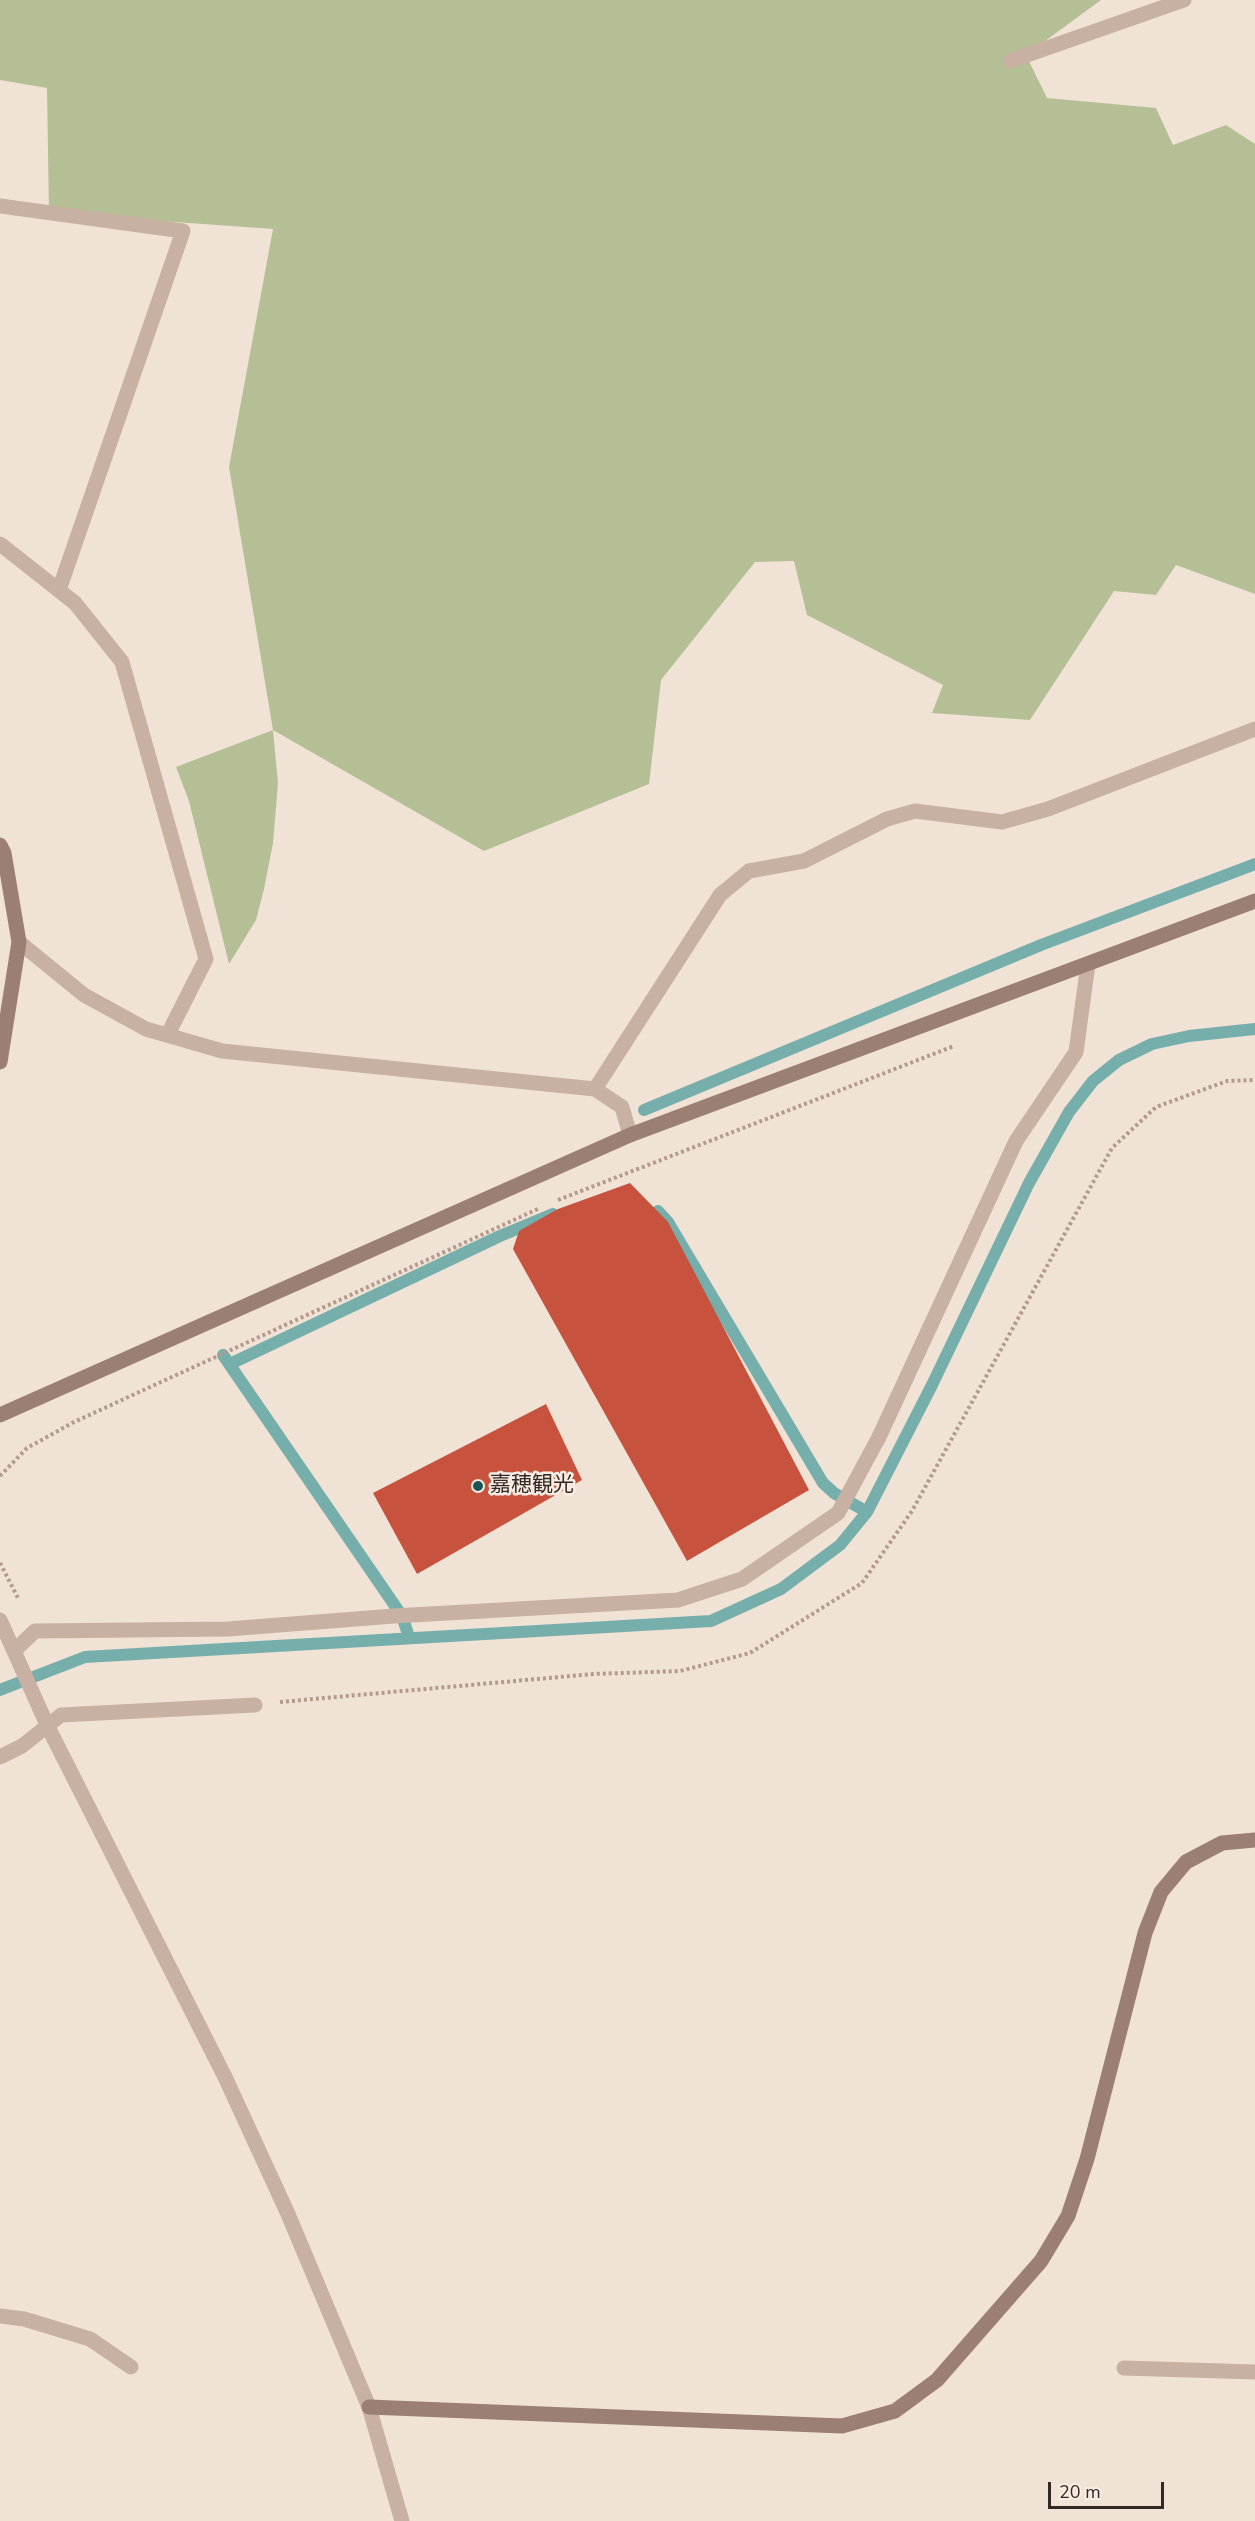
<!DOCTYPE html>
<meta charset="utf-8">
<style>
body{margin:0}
#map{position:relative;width:1255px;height:2521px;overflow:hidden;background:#f1e2d6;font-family:"Nunito Sans",sans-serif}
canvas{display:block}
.scale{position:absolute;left:1048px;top:2482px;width:116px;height:27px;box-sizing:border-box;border:3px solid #332825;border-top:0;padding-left:8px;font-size:18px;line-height:21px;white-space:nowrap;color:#332825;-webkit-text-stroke:4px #f9ece2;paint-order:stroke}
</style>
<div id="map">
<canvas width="1255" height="2521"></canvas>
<div class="scale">20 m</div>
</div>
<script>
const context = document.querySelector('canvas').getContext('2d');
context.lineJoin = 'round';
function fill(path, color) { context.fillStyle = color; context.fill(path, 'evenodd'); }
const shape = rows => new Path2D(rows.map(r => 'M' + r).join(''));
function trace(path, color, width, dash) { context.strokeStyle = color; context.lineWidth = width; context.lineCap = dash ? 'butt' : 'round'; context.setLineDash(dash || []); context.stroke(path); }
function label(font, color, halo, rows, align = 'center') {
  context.font = font + ' "Nunito Sans","Noto Sans JP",sans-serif'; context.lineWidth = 5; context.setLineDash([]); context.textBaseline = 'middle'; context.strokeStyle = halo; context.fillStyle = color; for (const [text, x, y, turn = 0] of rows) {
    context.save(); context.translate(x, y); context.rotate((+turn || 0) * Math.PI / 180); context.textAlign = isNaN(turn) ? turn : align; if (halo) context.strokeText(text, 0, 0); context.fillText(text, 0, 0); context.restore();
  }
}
const green = shape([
 [0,0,1101,0,1026,55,1047,98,1156,108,1173,145,1226,125,1255,144,1255,594,1176,565,1156,595,1114,591,1030,720,932,713,943,685,807,615,794,561,755,562,661,680,649,784,484,851,273,730,278,783,273,843,264,889,256,920,229,964,189,801,176,767,273,730,229,467,273,229,49,213,47,88,0,80]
]);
const stream = shape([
 [644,1110,1041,945,1255,864],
 [658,1211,668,1222,823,1483,834,1493,867,1512],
 [223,1355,402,1616,409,1637],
 [230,1364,500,1236,553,1214],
 [0,1690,85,1657,711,1621,781,1589,840,1545,867,1512,932,1385,1029,1183,1069,1112,1093,1081,1119,1060,1152,1044,1189,1036,1255,1029]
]);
const building = shape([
 [630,1183,668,1222,809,1490,687,1561,513,1249,519,1231,558,1209],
 [546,1404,582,1480,417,1574,373,1493]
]);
const path = shape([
 [558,1200,954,1046],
 [0,1476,27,1448,74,1422,540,1208],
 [0,1563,18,1598],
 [280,1702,593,1674,680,1671,750,1653,862,1583,912,1511,1112,1148,1156,1107,1227,1081,1255,1080]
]);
const street = shape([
 [1010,61,1184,0],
 [0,206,183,231,59,590],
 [0,544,75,603,122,662,206,959,168,1034],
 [19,942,84,995,146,1029,222,1051,595,1089,622,1107,630,1135],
 [595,1089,720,895,749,871,804,861,887,819,915,811,1002,822,1048,809,1255,729],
 [0,1620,48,1727,225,2077,288,2214,369,2407,402,2521],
 [14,1651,35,1631,228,1629,394,1616,678,1600,742,1579,838,1513,879,1437,1016,1141,1076,1052,1088,964],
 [0,1757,22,1746,61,1715,255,1705],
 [0,2316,24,2319,90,2339,131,2367],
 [1124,2368,1255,2372]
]);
const secondary = shape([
 [0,845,4,853,19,942,0,1062],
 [0,1415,630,1135,1255,901],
 [369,2407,842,2426,895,2411,937,2380,1041,2261,1068,2216,1087,2159,1145,1933,1161,1892,1186,1862,1222,1843,1255,1840]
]);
const markers = [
 [478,1486,6,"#1a5453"]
];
const poiNames = [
 ["嘉穂観光",490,1486]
];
fill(green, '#b5bf96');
trace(stream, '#75aeab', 12);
fill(building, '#c7523e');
trace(path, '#b49a8d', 4, [3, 3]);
trace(street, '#c8b0a2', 15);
trace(secondary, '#9c7f74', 15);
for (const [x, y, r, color] of markers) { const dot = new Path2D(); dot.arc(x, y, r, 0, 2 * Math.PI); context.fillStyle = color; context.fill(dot); trace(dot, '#f9ece2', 2); }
label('21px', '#332825', '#f9ece2', poiNames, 'left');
</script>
